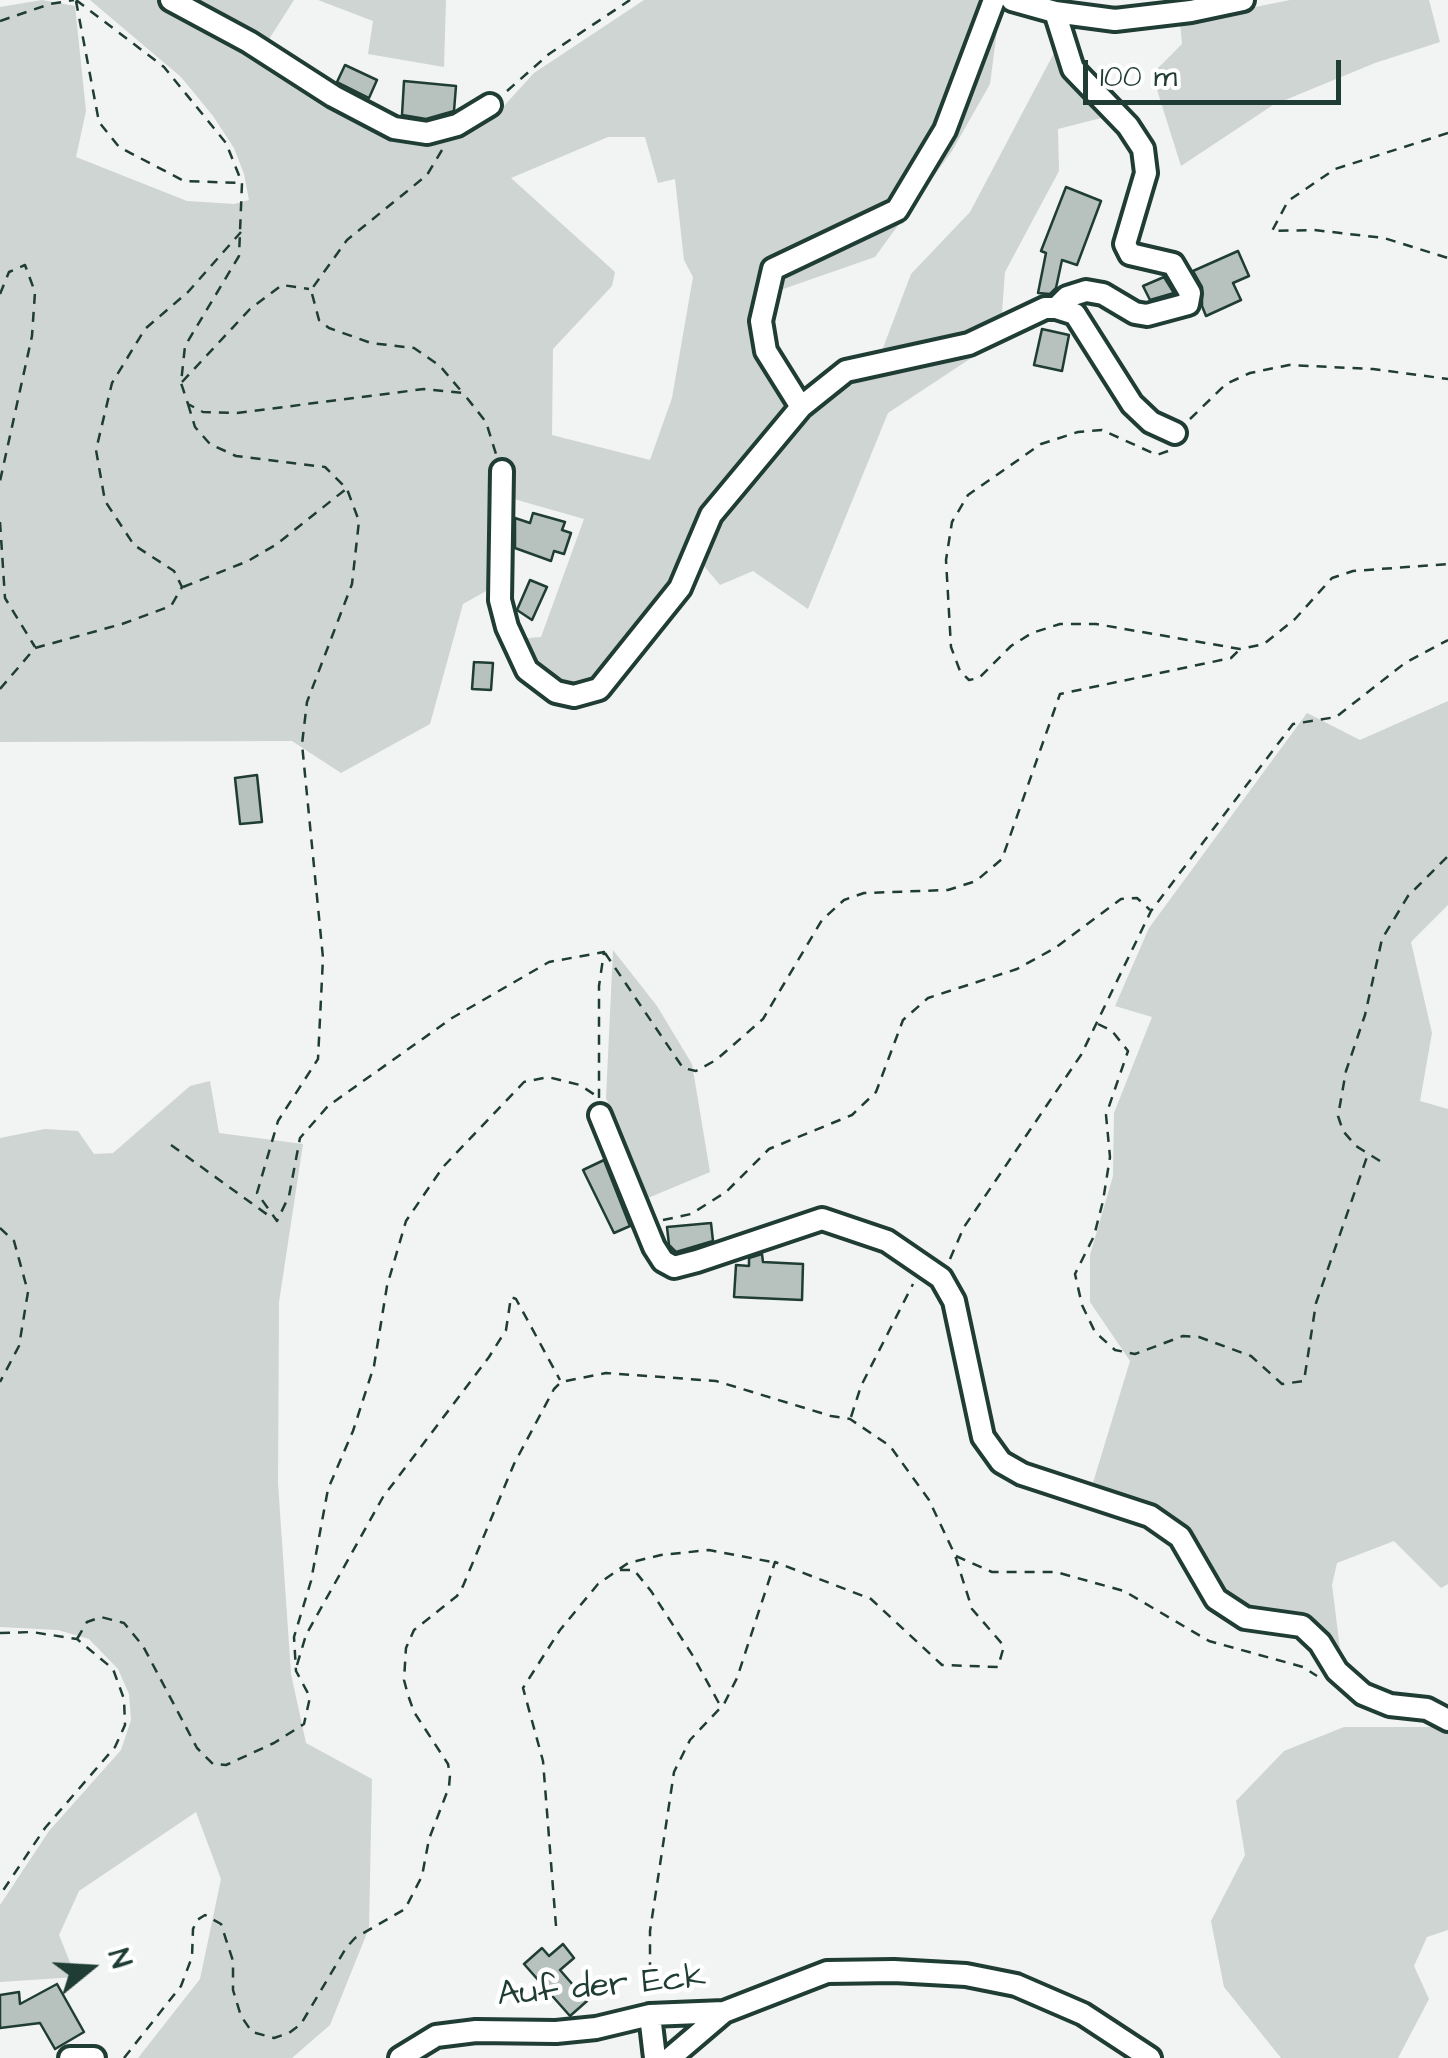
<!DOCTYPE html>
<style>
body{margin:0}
#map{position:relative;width:1448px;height:2058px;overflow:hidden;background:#f2f3f3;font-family:"Architects Daughter",sans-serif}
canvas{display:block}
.north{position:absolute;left:40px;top:1918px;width:100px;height:100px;-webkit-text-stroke:8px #fff;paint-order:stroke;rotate:72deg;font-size:28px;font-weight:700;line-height:40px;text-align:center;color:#1f3d34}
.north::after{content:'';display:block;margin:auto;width:35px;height:45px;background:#1f3d34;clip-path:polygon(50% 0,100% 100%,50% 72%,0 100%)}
.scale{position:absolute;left:1083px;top:60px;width:258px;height:45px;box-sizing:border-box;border:5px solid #1f3d34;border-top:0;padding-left:12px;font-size:30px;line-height:35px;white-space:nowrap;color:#1f3d34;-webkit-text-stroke:8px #fff;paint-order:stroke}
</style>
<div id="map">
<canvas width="1448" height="2058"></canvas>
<div class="north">N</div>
<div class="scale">100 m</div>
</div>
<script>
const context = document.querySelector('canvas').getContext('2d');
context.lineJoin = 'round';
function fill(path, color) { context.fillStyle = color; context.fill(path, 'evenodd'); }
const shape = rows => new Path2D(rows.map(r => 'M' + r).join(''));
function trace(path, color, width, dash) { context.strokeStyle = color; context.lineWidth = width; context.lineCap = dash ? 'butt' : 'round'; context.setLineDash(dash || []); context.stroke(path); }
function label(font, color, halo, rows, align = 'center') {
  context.font = font + ' "Architects Daughter",sans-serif'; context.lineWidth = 9; context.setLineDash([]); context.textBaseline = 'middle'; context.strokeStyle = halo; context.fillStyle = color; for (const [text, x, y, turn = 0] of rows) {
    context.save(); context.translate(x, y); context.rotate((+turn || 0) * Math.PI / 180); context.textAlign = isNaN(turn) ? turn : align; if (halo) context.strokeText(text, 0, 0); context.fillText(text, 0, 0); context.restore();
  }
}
const green = shape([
 [42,0,75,6,86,111,76,157,187,201,234,204,249,200,244,174,234,148,213,116,181,77,90,0,162,0,397,139,429,143,471,131,502,108,534,73,644,0,980,0,1000,7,990,84,952,151,875,257,763,296,786,394,788,406,785,419,679,579,597,683,561,687,532,665,516,639,541,637,584,519,507,497,496,567,486,591,463,604,430,724,341,773,292,741,0,742,0,7],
 [608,137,645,137,658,183,675,179,684,260,693,277,672,398,650,460,552,435,553,349,612,286,615,272,511,178],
 [181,0,294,0,264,47],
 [318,0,446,0,444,67,368,54,373,21],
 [1290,0,1429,0,1440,42,1375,63,1273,105,1181,166,1152,74,1182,44,1180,22],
 [1054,53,1070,81,1109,116,1058,129,1059,171,1005,272,1000,339,888,413,808,609,753,571,720,585,698,559,718,517,805,411,880,356,911,274,970,212],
 [1448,701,1448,905,1411,942,1432,1033,1420,1101,1448,1109,1448,1584,1441,1588,1394,1541,1337,1563,1332,1585,1342,1665,1327,1634,1310,1620,1253,1612,1218,1586,1151,1509,1092,1486,1130,1361,1090,1302,1090,1255,1113,1176,1114,1113,1152,1017,1115,1006,1149,928,1307,713,1360,740],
 [613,950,657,1006,692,1064,710,1172,648,1198,606,1098],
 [210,1081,219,1133,303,1144,279,1302,278,1483,291,1674,306,1743,372,1779,369,1928,330,2025,292,2058,138,2058,200,1979,221,1879,196,1812,79,1891,59,1935,76,1977,0,1982,0,1905,49,1831,121,1750,131,1720,129,1694,118,1669,89,1639,58,1630,0,1627,0,1138,45,1129,78,1131,94,1154,113,1153,190,1086],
 [1344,1727,1448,1727,1448,1930,1427,1937,1414,1966,1429,1999,1398,2058,1281,2058,1224,1987,1211,1921,1245,1855,1236,1801,1284,1751]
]);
const building = shape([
 [345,65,377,80,369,98,337,82,345,65],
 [404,81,456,86,454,111,426,119,402,115,404,81],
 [1066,187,1101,201,1077,265,1062,260,1056,288,1050,294,1038,293,1046,253,1041,251,1066,187],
 [1238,251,1249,276,1233,283,1241,300,1206,316,1202,306,1202,287,1193,271,1238,251],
 [1164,277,1174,293,1150,300,1143,286,1164,277],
 [1042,329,1069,335,1062,371,1034,365,1042,329],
 [533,513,565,522,562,530,571,533,564,554,554,551,551,561,515,548,515,518,530,523,533,513],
 [530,580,547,587,532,620,517,610,530,580],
 [474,662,493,663,491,690,472,689,474,662],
 [257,775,262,822,240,824,235,778,257,775],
 [604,1160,630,1226,614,1233,583,1170,604,1160],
 [711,1223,713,1241,676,1252,669,1245,667,1227,711,1223],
 [762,1254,763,1262,803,1264,802,1300,734,1297,736,1265,749,1266,749,1258,762,1254],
 [563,1944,574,1958,560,1970,587,2001,570,2016,524,1964,542,1948,549,1956,563,1944],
 [57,1984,84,2032,55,2049,40,2023,0,2028,0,1995,19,1992,20,2004,57,1984]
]);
const path = shape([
 [76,0,164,67,226,143,242,183,239,256,185,346,181,383,188,404,203,412,237,413,424,389,463,393,486,422,496,454],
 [76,1,99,122,119,147,184,181,242,183],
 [0,21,50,4,74,0],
 [507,91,549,54,630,0],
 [1448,133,1335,169,1288,201,1272,231,1314,230,1384,238,1448,258],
 [442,150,427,175,347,240,311,290,319,320,329,328,371,343,414,348,440,366,462,392],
 [0,294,9,272,25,265,35,292,32,336,0,481],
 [182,382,250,309,282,285,309,289],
 [188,404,195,427,210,444,236,456,325,467,347,489,359,521,352,584,307,702,302,744,323,958,318,1059,278,1121,257,1193,277,1221,289,1196,300,1138,328,1106,452,1018,549,962,604,952,599,986,599,1098],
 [1190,419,1226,384,1250,373,1289,365,1373,369,1448,379],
 [1168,451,1157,455,1102,430,1078,432,1041,444,968,495,952,522,946,560,951,647,960,671,969,680,979,678,1011,646,1032,633,1060,624,1096,624,1240,649,1264,644,1295,619,1332,578,1353,571,1448,564],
 [0,522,5,598,35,647],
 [183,587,248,561,277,544,346,489],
 [0,689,35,648,122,624,171,606,182,587,174,571,134,545,105,501,96,450,112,383,145,329,188,292,241,232],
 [605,953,683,1068,696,1071,716,1060,763,1019,822,920,844,900,864,893,948,890,976,881,1002,859,1060,694,1231,658,1239,650],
 [1098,1024,1112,1031,1128,1051,1106,1115,1110,1157,1103,1201,1094,1236,1075,1274,1082,1305,1095,1332,1115,1350,1135,1354,1183,1336,1199,1337,1251,1356,1282,1384,1304,1381,1316,1303,1368,1154],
 [171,1145,272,1218],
 [1380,1161,1356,1146,1343,1131,1338,1116,1346,1071,1365,1015,1382,939,1408,896,1448,856],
 [663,1220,691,1214,726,1192,769,1149,852,1115,876,1092,903,1020,928,998,1017,969,1055,948,1121,899,1137,898,1150,910],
 [0,1228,14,1241,28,1292,19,1346,0,1382],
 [950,1259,964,1227,1081,1055,1151,911,1293,724,1336,717,1405,663,1448,640],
 [851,1417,861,1386,913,1284],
 [956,1556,992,1572,1056,1572,1124,1591,1209,1641,1303,1667,1317,1676],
 [620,1570,634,1570,651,1591,693,1656,721,1707],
 [0,1633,32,1632,77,1639,113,1669,124,1699,125,1725,115,1747,45,1828,0,1895],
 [77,1639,87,1622,101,1617,124,1623,143,1646,197,1748,213,1764,226,1765,274,1743,304,1724,310,1697,296,1671,294,1637,311,1581,328,1489,353,1431,374,1366,387,1286,406,1221,443,1167,524,1082,548,1077,580,1085,598,1097],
 [297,1665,306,1635,383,1497,489,1357,506,1330,511,1297,516,1299,560,1380],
 [556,1926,543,1761,523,1688,560,1630,598,1584,628,1563,661,1555,709,1550,772,1562],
 [124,2058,181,1986,192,1957,193,1929,197,1920,205,1915,221,1924,233,1961,233,1990,241,2016,252,2032,274,2038,289,2033,301,2024,346,1948,355,1938,405,1909,422,1876,429,1839,449,1787,450,1775,448,1764,414,1712,408,1695,404,1680,406,1648,414,1630,457,1596,463,1586,514,1464,554,1389,561,1382,606,1373,716,1381,831,1416,850,1419,890,1446,929,1500,955,1555,972,1609,1004,1646,998,1667,942,1665,871,1599,775,1562,737,1678,724,1704,690,1740,674,1772,650,1931,650,1993]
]);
const minor = shape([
 [171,0,249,42,333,96,394,128,427,133,457,125,490,105],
 [1012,0,1055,12,1115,20,1191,11,1243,0],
 [1055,12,1073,69,1128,126,1143,149,1146,173,1125,244,1130,254,1173,264,1190,293,1188,304,1147,315,1135,313,1103,294,1086,291,1067,297,1056,308],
 [801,407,846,371,969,344,1045,308,1056,308,1075,314,1132,404,1151,422,1175,433],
 [502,471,500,600,507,627,527,670,556,692,574,696,599,689,680,588,711,515,801,407,766,351,761,321,773,269,897,210,945,130,994,0],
 [600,1115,654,1247,663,1261,674,1267,697,1261,822,1219,887,1241,941,1278,954,1301,983,1437,1001,1462,1022,1474,1150,1516,1180,1537,1216,1599,1245,1618,1302,1626,1320,1643,1337,1671,1363,1694,1390,1705,1427,1709,1448,1720],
 [650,2015,655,2058],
 [70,2058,94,2058],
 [400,2058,436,2036,476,2031,556,2032,596,2028,650,2015,724,2012,827,1972,894,1971,966,1975,1016,1985,1083,2014,1150,2058],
 [670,2058,724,2012]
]);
const streetNames = [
 ["Auf der Eck",602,1988,-5]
];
fill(green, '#ced5d3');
fill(building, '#b7c1bd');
trace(building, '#1f3d34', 2.5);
trace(minor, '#1f3d34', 28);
trace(path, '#1f3d34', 2.5, [10, 8]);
trace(minor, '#fff', 20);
label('35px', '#1f3d34', '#fff', streetNames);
</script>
